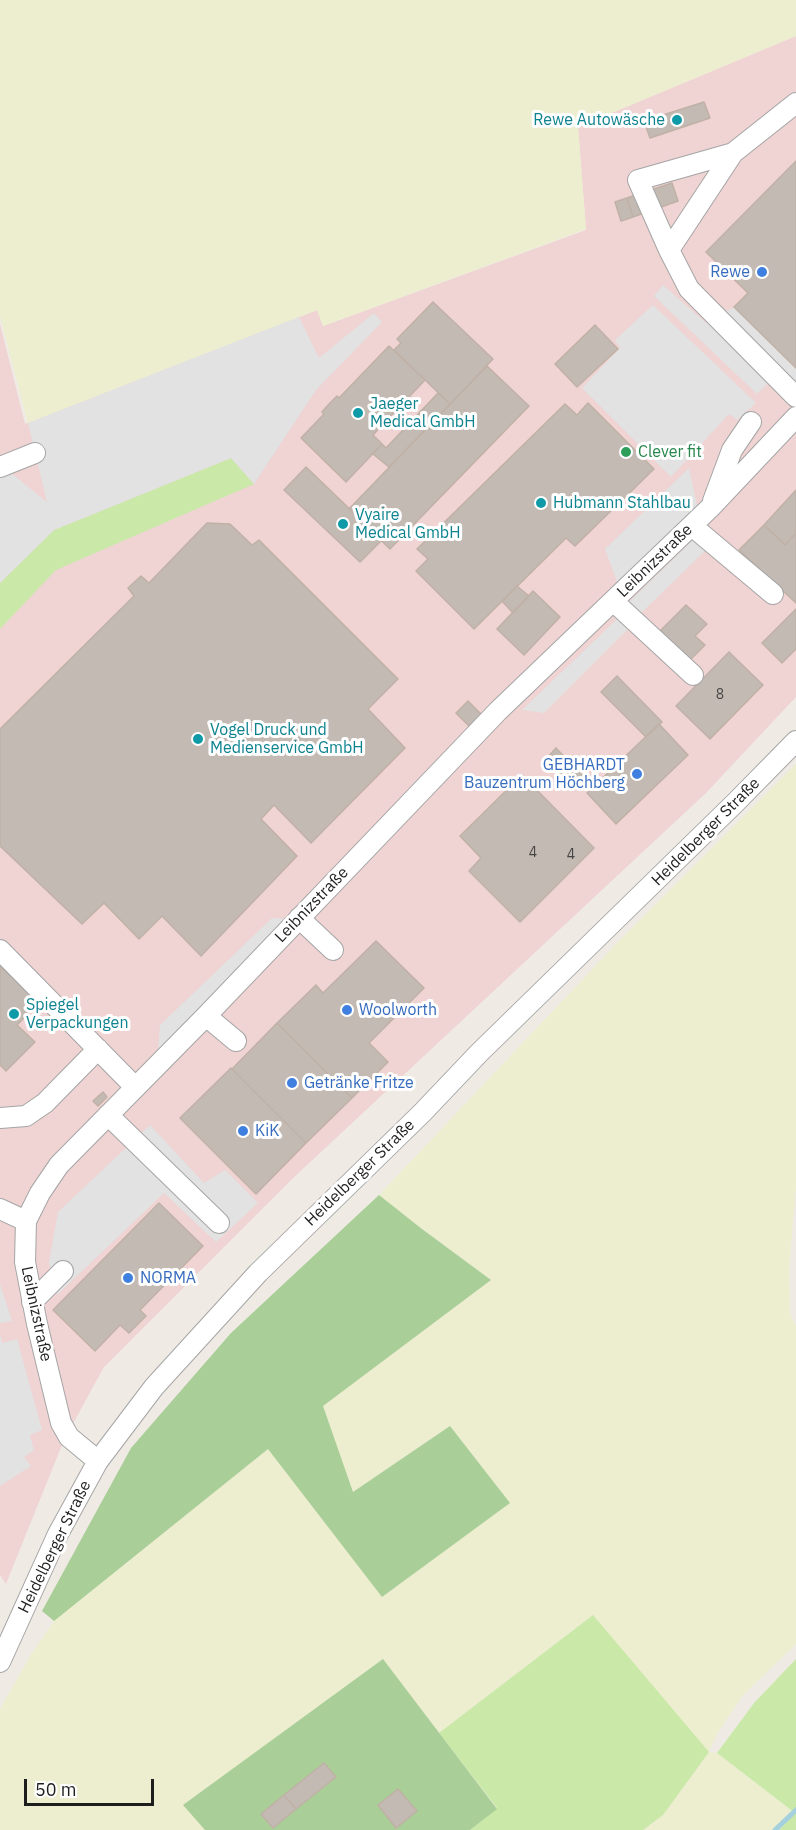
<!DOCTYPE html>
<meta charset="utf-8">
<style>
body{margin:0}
#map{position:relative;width:796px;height:1830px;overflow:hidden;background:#efebe4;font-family:"IBM Plex Sans",sans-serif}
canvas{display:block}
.scale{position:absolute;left:24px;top:1779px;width:130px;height:27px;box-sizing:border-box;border:3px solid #1e1e1e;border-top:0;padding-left:8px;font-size:18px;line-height:21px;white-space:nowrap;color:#1e1e1e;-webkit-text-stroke:4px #fff;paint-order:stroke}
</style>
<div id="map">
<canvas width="796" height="1830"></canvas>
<div class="scale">50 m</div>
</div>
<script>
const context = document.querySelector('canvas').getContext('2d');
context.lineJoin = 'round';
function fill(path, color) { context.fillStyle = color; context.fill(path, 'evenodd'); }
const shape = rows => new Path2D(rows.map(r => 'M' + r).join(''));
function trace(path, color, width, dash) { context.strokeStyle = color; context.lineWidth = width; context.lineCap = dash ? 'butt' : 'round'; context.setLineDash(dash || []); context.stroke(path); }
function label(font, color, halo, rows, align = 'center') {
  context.font = font + ' "IBM Plex Sans",sans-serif'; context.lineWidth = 6; context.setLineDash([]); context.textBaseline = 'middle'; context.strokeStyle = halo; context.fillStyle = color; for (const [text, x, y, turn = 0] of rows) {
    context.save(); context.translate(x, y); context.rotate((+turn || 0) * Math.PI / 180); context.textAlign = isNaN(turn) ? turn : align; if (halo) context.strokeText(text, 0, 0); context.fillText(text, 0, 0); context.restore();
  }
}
const commercial = shape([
 [796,36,796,697,706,793,291,1180,104,1367,64,1440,6,1584,0,1575,0,324,25,424,317,310,323,326,586,230,578,127]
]);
const farmland = shape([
 [0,0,796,0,796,36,578,127,586,229,323,326,317,310,28,423,0,316],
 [796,764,796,1186,789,1269,790,1315,796,1326,796,1644,743,1695,717,1734,709,1752,717,1753,795,1813,779,1830,643,1830,663,1815,593,1615,439,1733,383,1659,184,1805,205,1830,0,1830,0,1709,30,1656,54,1621,269,1448,382,1597,509,1503,450,1426,353,1492,322,1406,491,1280,422,1229,379,1195,617,943]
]);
const grass = shape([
 [231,458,254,484,56,570,0,629,0,583,54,530],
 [593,1615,709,1752,663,1815,643,1830,470,1830,497,1808,439,1733],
 [796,1659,796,1830,779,1830,795,1813,717,1753,754,1703]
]);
const forest = shape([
 [379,1195,422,1229,491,1280,323,1406,353,1492,450,1426,510,1503,382,1597,268,1449,54,1621,42,1611,131,1448,231,1333],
 [383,1659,497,1809,470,1830,205,1830,183,1805]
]);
const parking = shape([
 [663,285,706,323,734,307,796,368,796,408,768,383,757,394,654,296],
 [653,305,756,403,737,420,729,414,671,477,582,388,620,348,615,340],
 [374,313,382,322,316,390,254,484,231,458,54,530,0,583,0,470,5,468,47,502,28,423,299,317,319,358],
 [689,468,698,510,619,587,605,549],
 [699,534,710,546,636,618,625,606],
 [617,619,629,628,544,713,522,710],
 [272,918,286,919,158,1052,160,1025],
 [150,1125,204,1183,225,1170,258,1203,216,1242,164,1193,57,1295,49,1262,58,1212],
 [0,1284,12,1321,0,1323],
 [0,1333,2,1343,17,1339,42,1430,30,1435,34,1450,24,1457,31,1466,0,1486]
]);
const stream = shape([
 [775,1830,796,1810]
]);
const building = shape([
 [704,102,710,118,650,138,644,121,704,102],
 [796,161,796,368,734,307,748,293,706,252,796,161],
 [672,183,678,201,633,217,627,198,672,183],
 [627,198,633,217,621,221,615,202,627,198],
 [433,302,493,359,450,404,394,350,401,343,397,339,433,302],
 [595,325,618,349,577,387,555,364,595,325],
 [389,346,425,380,373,435,382,444,346,482,301,438,324,414,322,412,329,404,337,396,339,398,389,346],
 [487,366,529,406,390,549,349,509,487,366],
 [438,393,450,404,389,467,373,454,382,444,386,448,438,393],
 [588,403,654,469,575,546,566,538,474,629,416,571,428,559,417,549,565,404,577,415,588,403],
 [306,467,382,540,360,562,284,490,306,467],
 [796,490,796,533,785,545,764,525,796,490],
 [207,523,230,524,252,545,259,540,398,679,368,709,405,748,311,843,274,805,261,819,297,856,201,956,162,916,139,939,104,903,82,924,0,846,0,729,134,596,128,588,141,576,149,583,207,523],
 [764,525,785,545,796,533,796,603,739,550,764,525],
 [517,586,529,596,513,613,502,601,517,586],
 [533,591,560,617,524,655,497,629,533,591],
 [686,605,707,624,695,636,705,645,688,662,658,633,686,605],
 [796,609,796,649,782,663,762,643,796,609],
 [729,652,763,685,710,739,676,706,729,652],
 [617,676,662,722,646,737,601,692,617,676],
 [468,701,482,715,470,727,456,713,468,701],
 [659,724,688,755,616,824,587,793,659,724],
 [556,748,585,778,574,789,545,760,556,748],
 [522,775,594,848,520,922,469,871,481,858,460,836,522,775],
 [376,941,424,988,369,1043,388,1062,352,1098,277,1023,316,985,323,993,376,941],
 [0,966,39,1003,17,1025,35,1042,6,1071,0,1065,0,966],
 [277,1023,352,1098,306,1143,232,1069,277,1023],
 [231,1068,306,1143,256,1194,180,1118,231,1068],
 [103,1092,107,1097,98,1106,93,1101,103,1092],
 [159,1203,203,1246,140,1310,146,1316,129,1333,120,1325,95,1351,53,1310,159,1203],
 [324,1763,336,1777,296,1809,284,1795,324,1763],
 [398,1789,417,1811,396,1828,378,1805,398,1789],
 [284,1795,296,1809,273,1828,261,1814,284,1795]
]);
const minor = shape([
 [796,103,733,153,669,250,689,289,796,397],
 [669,250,638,180,733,153],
 [0,467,35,453],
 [713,501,732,450,751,422],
 [692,526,773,594],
 [613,601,693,675],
 [299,918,333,950],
 [0,950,135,1087],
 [206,1016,236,1041],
 [108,1115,219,1223],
 [0,1118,26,1116,45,1103,98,1049],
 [0,1209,26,1221],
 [32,1302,63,1271],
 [98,1461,69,1437,61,1423,37,1324,25,1262,26,1221,40,1193,59,1165,206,1016,498,711,712,506,796,417],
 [0,1662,58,1534,98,1461,154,1387,258,1273,422,1113,479,1053,736,802,796,741]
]);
const markers = [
 [677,120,6,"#0f9aa8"],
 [762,272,6,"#3f7fe0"],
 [358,413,6,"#0f9aa8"],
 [626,452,6,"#2e9e5b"],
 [541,503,6,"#0f9aa8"],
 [343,524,6,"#0f9aa8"],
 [198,739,6,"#0f9aa8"],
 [637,774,6,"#3f7fe0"],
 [347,1010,6,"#3f7fe0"],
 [14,1014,6,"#0f9aa8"],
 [292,1083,6,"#3f7fe0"],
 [243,1131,6,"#3f7fe0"],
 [128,1278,6,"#3f7fe0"]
];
const numberNames = [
 ["8",720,695],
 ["4",533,853],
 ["4",571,855]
];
const cultureNames = [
 ["Rewe Autowäsche",665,120,"right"],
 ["Jaeger",370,404],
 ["Medical GmbH",370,422],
 ["Hubmann Stahlbau",553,503],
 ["Vyaire",355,515],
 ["Medical GmbH",355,533],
 ["Vogel Druck und",210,730],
 ["Medienservice GmbH",210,748],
 ["Spiegel",26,1005],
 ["Verpackungen",26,1023]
];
const shopNames = [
 ["Rewe",750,272,"right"],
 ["GEBHARDT",625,765,"right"],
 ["Bauzentrum Höchberg",625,783,"right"],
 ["Woolworth",359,1010],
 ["Getränke Fritze",304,1083],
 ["KiK",255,1131],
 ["NORMA",140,1278]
];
const leisureNames = [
 ["Clever fit",638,452]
];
const streetNames = [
 ["Leibnizstraße",655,561,-44],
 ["Heidelberger Straße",706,832,-45],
 ["Leibnizstraße",312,905,-46],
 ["Heidelberger Straße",360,1173,-44],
 ["Leibnizstraße",36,1314,78],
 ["Heidelberger Straße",55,1547,-64]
];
fill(commercial, '#f0d3d3');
fill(farmland, '#eceecf');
fill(grass, '#cae9a9');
fill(forest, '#a9ce98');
fill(parking, '#e2e2e2');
trace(stream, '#a4d1dd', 5);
fill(building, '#c3bab3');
trace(building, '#c0b1a6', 1.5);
trace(minor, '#a5a5a5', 22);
trace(minor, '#fff', 20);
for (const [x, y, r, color] of markers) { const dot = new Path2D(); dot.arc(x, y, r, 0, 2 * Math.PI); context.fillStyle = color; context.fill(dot); trace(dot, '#fff', 2); }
label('14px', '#474543', null, numberNames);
label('16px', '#0d838f', '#fff', cultureNames, 'left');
label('16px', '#366cbe', '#fff', shopNames, 'left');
label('16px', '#27864d', '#fff', leisureNames, 'left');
label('16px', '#1e1e1e', '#fff', streetNames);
</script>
